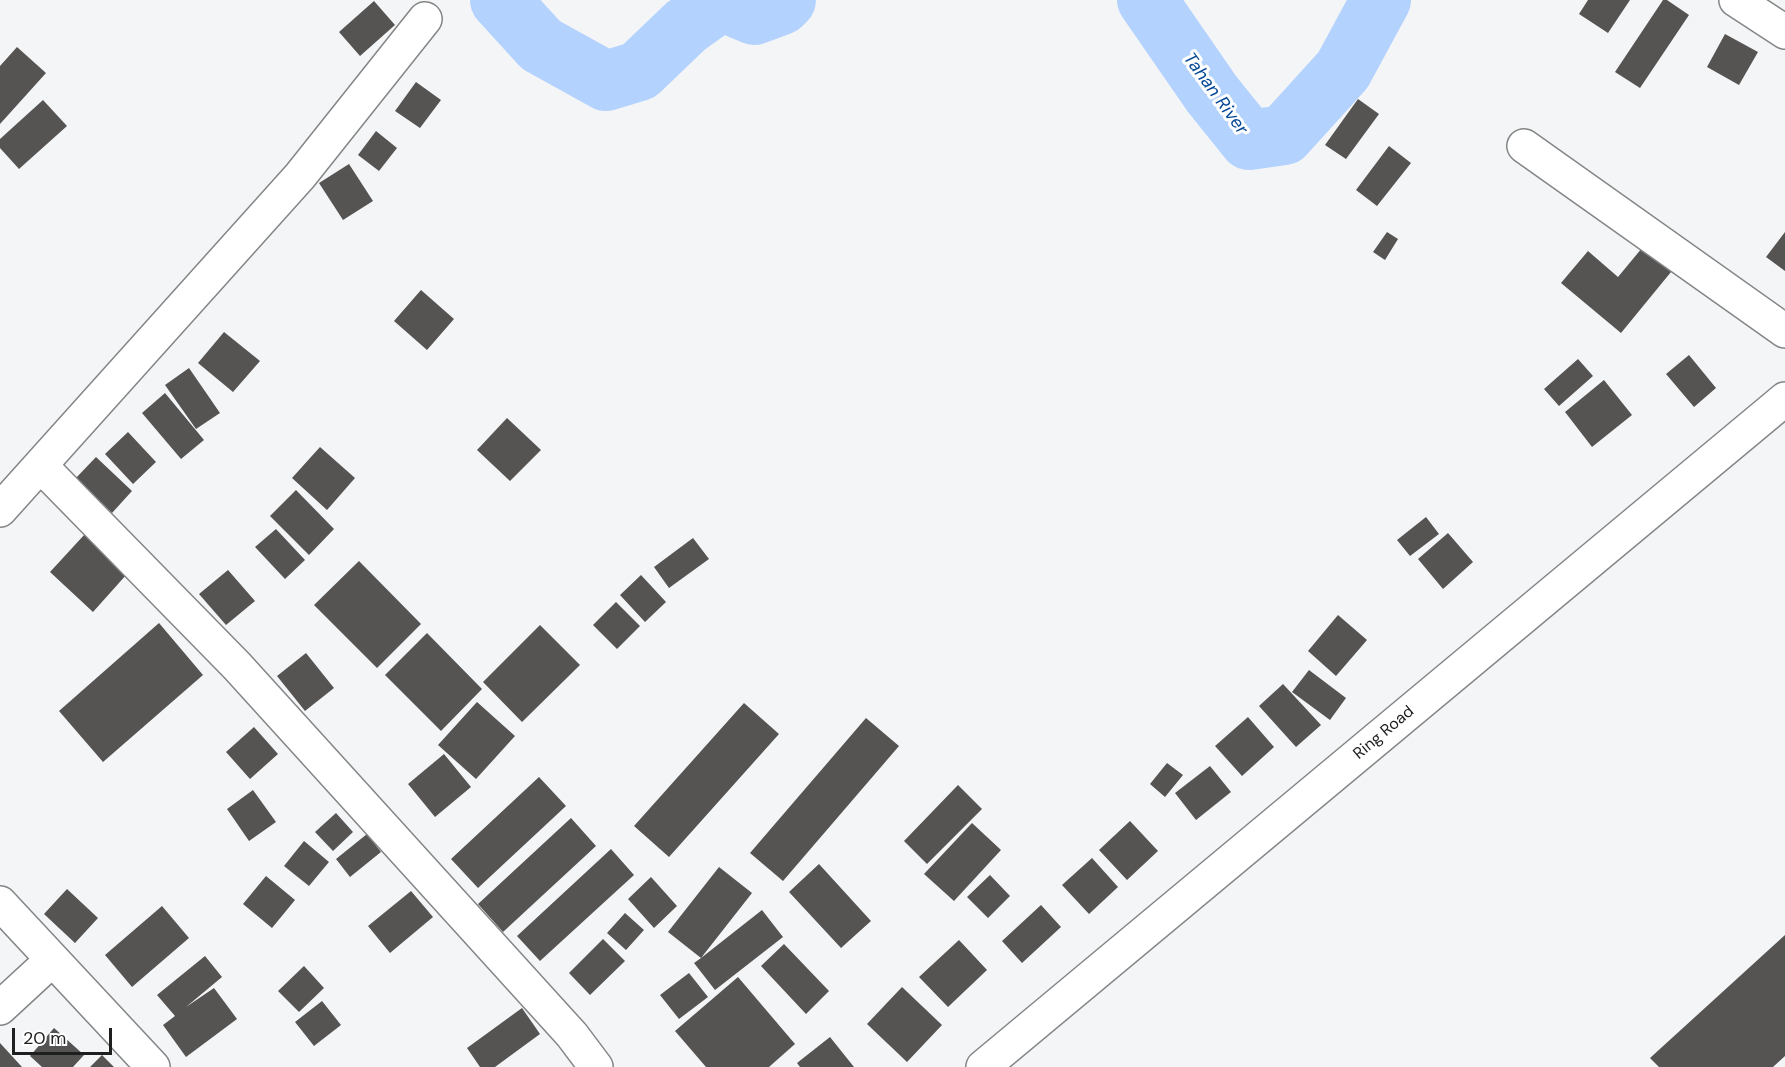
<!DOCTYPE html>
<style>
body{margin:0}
#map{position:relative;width:1785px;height:1067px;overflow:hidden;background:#f3f5f6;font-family:"DM Sans",sans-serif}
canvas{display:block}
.scale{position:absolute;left:12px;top:1028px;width:100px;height:27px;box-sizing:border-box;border:3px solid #1e1f1f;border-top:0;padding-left:8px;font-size:18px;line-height:21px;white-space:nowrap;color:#1e1f1f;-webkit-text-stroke:4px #fff;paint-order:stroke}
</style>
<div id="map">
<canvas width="1785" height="1067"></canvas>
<div class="scale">20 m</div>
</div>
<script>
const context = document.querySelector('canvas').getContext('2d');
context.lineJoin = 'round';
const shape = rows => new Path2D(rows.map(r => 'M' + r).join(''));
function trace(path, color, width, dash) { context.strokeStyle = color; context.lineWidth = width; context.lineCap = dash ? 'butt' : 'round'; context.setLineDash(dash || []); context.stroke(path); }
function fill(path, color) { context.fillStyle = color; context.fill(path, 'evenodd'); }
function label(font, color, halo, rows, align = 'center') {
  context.font = font + ' "DM Sans",sans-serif'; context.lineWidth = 6; context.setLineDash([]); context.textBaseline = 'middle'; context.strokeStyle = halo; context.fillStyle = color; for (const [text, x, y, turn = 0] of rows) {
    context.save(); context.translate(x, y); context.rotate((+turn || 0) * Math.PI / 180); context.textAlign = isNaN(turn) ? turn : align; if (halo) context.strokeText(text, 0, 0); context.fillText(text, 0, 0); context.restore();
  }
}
const river = shape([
 [500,0,541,45,606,81,639,71,686,26,721,1,754,15,781,5,786,0],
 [1147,0,1212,94,1249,140,1284,135,1343,70,1381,0]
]);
const building = shape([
 [1588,0,1630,0,1608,33,1579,14],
 [1663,0,1667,0,1689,15,1640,88,1615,72],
 [374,1,395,25,360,56,339,32],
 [1725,34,1758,52,1739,85,1707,67],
 [17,47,46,73,0,124,0,66],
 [416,82,441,100,420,128,395,111],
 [1358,99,1379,114,1346,159,1325,145],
 [43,100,67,126,19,169,0,148,0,139],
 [376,131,397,148,379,171,358,155],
 [1389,146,1411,163,1377,206,1356,190],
 [349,164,373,201,343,220,319,183],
 [1387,232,1398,239,1385,260,1373,252],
 [1785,232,1785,271,1766,257],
 [1642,248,1671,272,1621,333,1561,283,1588,251,1618,277],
 [421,290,454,319,427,350,394,321],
 [224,332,260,361,233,392,198,363],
 [1689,355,1716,388,1694,407,1666,374],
 [1578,359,1593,376,1559,406,1544,389],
 [189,368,220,413,196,429,165,385],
 [1604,380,1632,415,1592,447,1565,412],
 [165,393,204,440,181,459,142,413],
 [507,418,541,450,510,481,477,450],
 [128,432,156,462,133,484,105,454],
 [320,447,355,478,327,510,292,478],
 [96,457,132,491,112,513,76,478],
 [296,490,334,529,309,555,270,516],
 [1426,517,1439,534,1410,556,1397,540],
 [276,529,305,560,285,579,255,547],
 [1448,533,1473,562,1443,589,1418,559],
 [85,534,127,574,93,612,50,572],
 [693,538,709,559,669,588,654,567],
 [359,561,421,624,377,668,314,605],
 [228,570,255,601,226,625,199,594],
 [641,575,666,602,645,622,620,595],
 [616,602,640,626,617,649,593,625],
 [1338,615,1367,640,1336,676,1308,651],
 [159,623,203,675,103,762,59,711],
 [540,625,580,665,522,722,483,682],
 [427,633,482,689,441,731,385,675],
 [306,653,334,688,305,711,277,676],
 [1309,670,1346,698,1330,720,1292,692],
 [1283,684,1321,725,1296,747,1259,706],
 [477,702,515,736,476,779,438,745],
 [744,703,779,734,669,857,634,826],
 [1248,717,1274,747,1242,776,1215,746],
 [866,718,899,746,783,881,750,853],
 [254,727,278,754,250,779,226,752],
 [444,754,471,787,435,817,408,784],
 [1167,763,1183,775,1165,797,1150,784],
 [1210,766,1231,792,1196,820,1175,793],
 [539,777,566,806,478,888,451,859],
 [958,785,982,809,927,864,904,841],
 [253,790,276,822,249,841,227,809],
 [336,813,353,832,333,851,315,832],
 [571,818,596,846,503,932,478,904],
 [1130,821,1158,851,1127,880,1099,850],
 [972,823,1001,850,954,901,924,874],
 [367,834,381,852,350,877,336,859],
 [304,841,329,862,309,886,284,866],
 [611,849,634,875,540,961,517,936],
 [1092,858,1118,887,1089,914,1062,885],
 [819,864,871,921,841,948,789,892],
 [719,867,752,893,701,958,762,910,783,937,715,990,694,963,701,958,668,932],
 [990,875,1010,896,988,918,967,897],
 [266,876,295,900,272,928,243,904],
 [651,877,677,906,654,928,628,899],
 [67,889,98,918,75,943,44,914],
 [411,891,433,917,390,953,368,926],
 [1041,905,1061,927,1022,963,1002,941],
 [162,906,189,938,132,987,105,955],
 [625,913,644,930,626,950,607,933],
 [1785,935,1785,1056,1773,1067,1659,1067,1650,1058],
 [603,939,625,961,590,995,569,973],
 [959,940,987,970,948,1007,919,977],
 [784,944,829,991,806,1014,761,966],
 [205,956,222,977,186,1007,214,988,237,1019,186,1057,163,1025,175,1016,157,995],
 [304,966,324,988,299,1012,278,991],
 [689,973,708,997,679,1019,660,995],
 [738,977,795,1044,769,1067,706,1067,675,1031],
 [902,987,942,1025,907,1062,867,1024],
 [322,1001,341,1025,314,1046,295,1022],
 [522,1008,540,1034,495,1067,480,1067,467,1048],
 [54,1028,84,1055,73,1067,42,1067,30,1056],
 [830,1037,854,1067,800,1067,797,1063],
 [0,1043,22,1067,0,1067],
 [102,1055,114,1067,90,1067]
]);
const minor = shape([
 [1736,0,1785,32],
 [1524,146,1785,331],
 [41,466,237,666,572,1035,596,1067],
 [0,510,300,176,425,19],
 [0,903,153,1067],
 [0,1008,52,960],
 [983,1067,1785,399]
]);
const streetNames = [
 ["Ring Road",1384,733,-40]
];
const waterNames = [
 ["Tahan River",1215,94,54]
];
trace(river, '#b4d2fe', 60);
fill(building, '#565353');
trace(minor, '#838586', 36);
trace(minor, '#fff', 33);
label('16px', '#1e1f1f', '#fff', streetNames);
label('italic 18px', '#034797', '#fff', waterNames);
</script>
